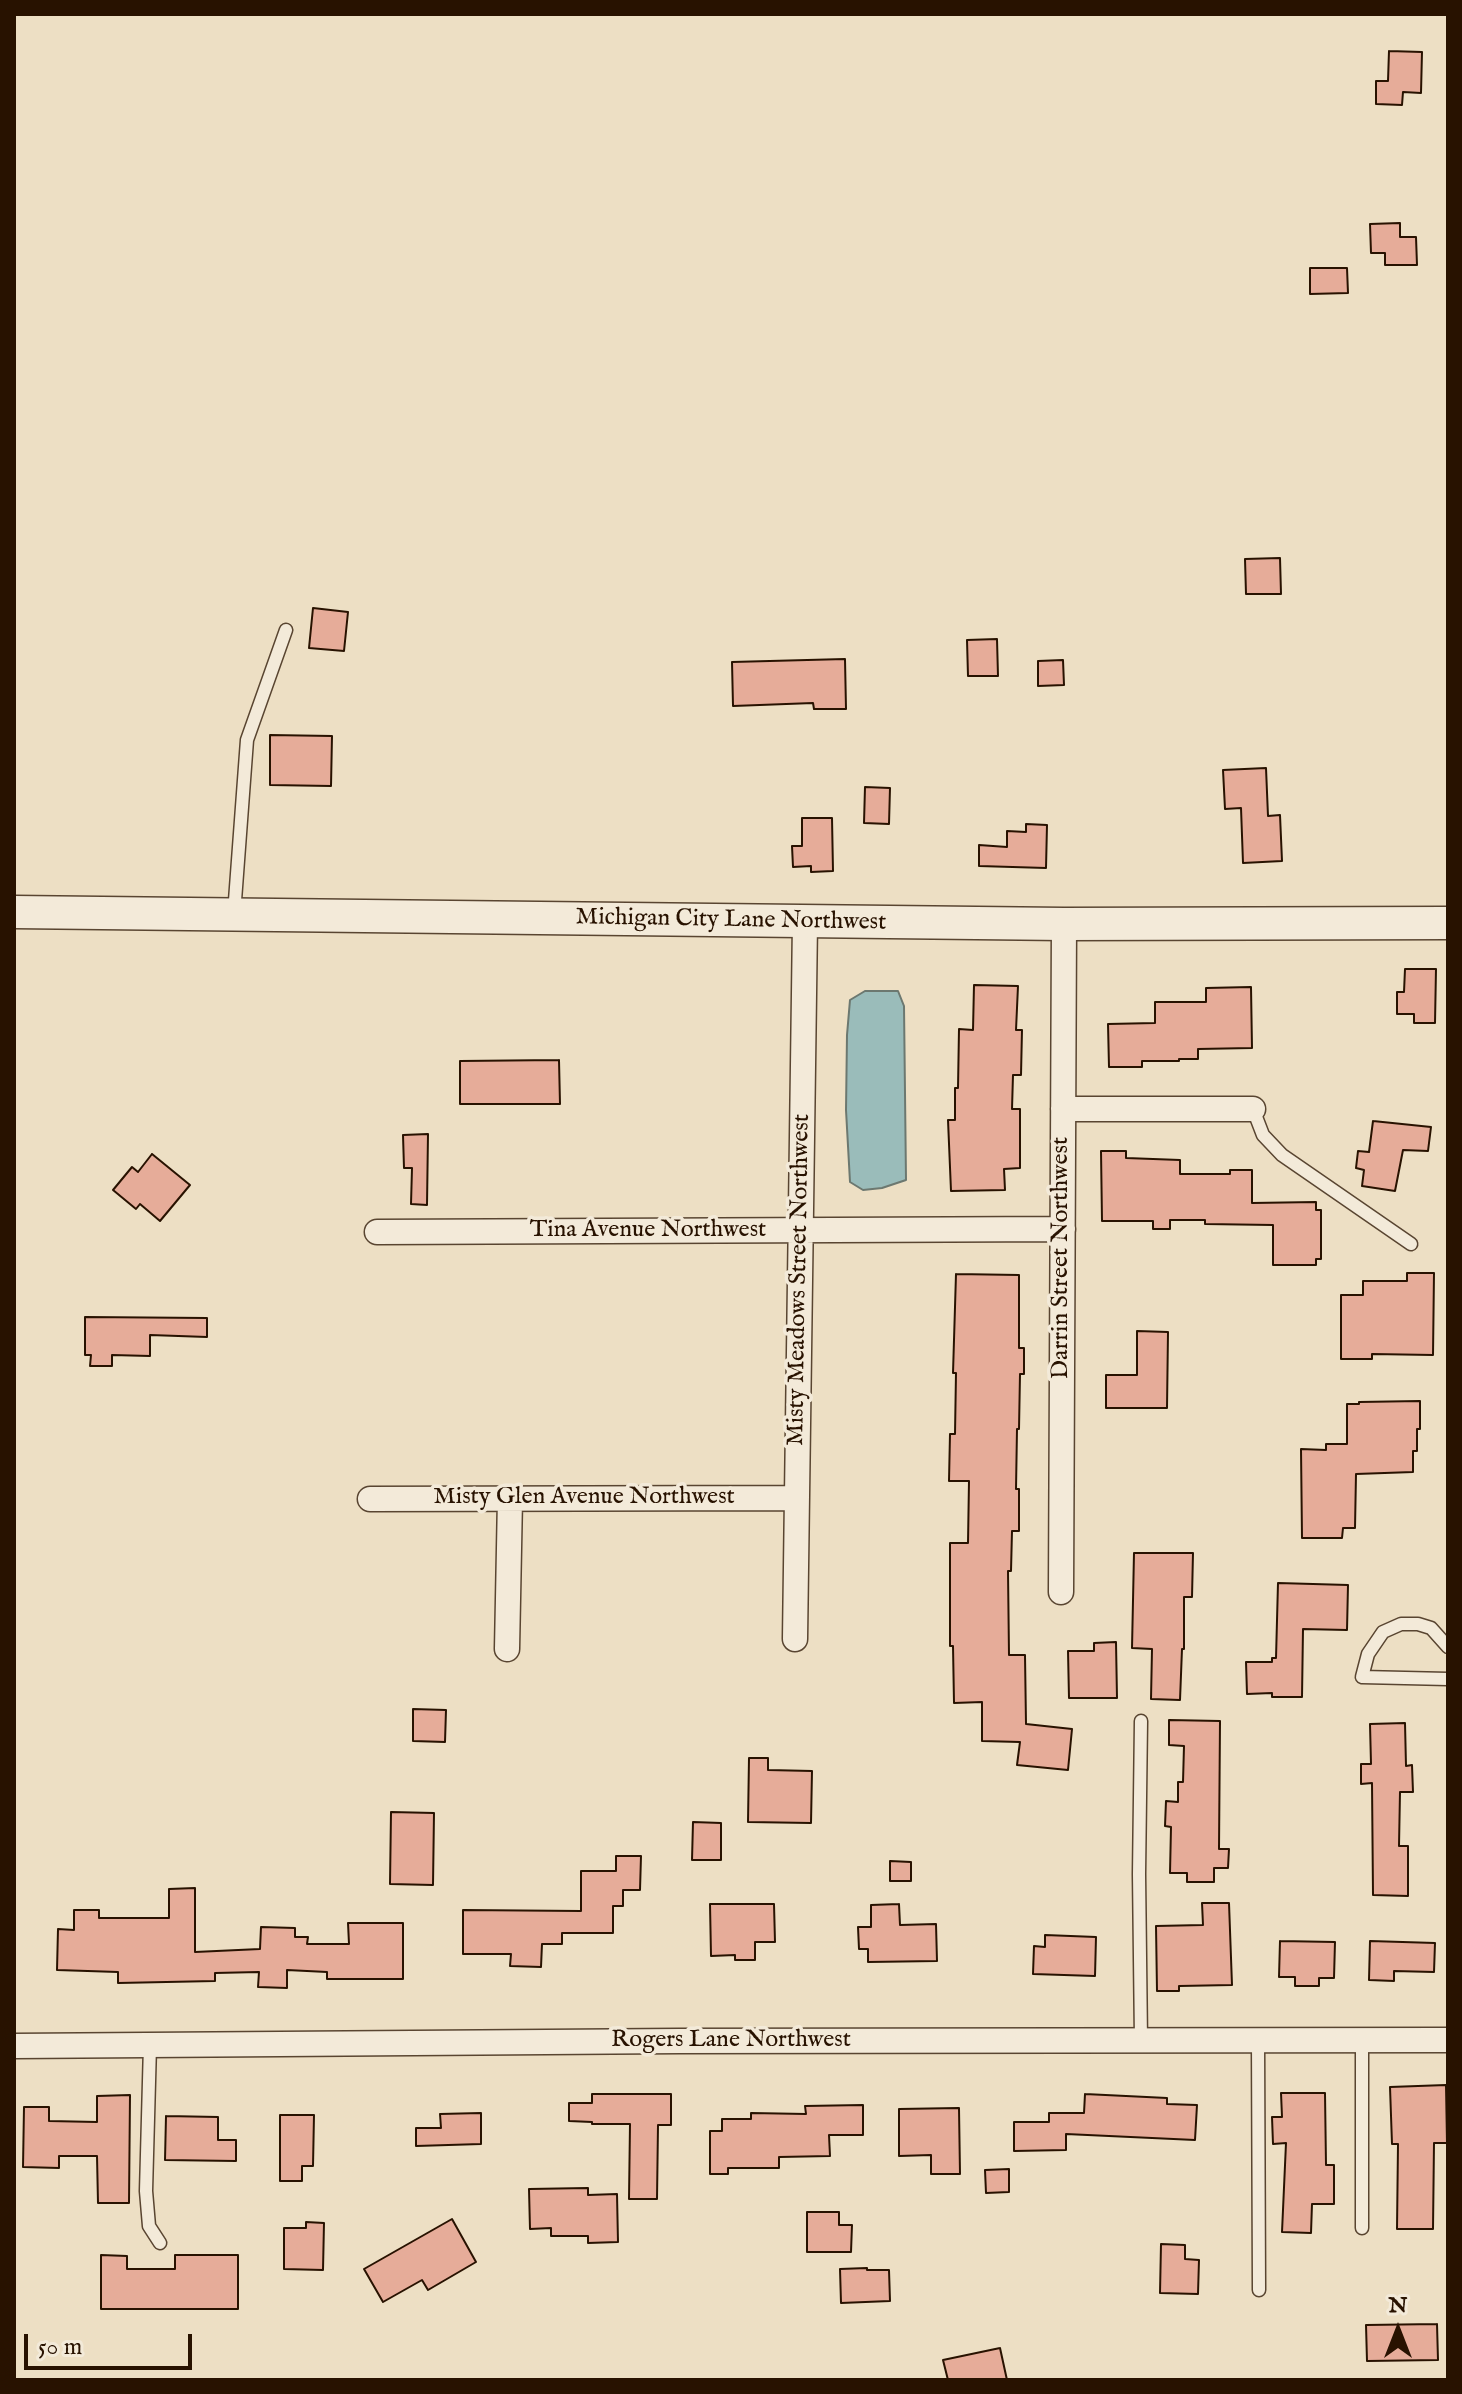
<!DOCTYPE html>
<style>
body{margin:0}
#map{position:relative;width:1462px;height:2394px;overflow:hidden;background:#eddfc4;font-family:"IM FELL English",serif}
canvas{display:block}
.frame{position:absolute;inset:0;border:16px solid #281200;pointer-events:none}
.north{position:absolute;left:1358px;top:2290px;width:80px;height:80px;-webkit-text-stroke:6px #f3ead9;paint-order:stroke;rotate:0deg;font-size:22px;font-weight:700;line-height:32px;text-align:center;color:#281200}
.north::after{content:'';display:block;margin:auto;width:28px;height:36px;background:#281200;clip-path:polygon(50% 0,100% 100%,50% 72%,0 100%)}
.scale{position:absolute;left:24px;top:2334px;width:168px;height:36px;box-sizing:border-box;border:4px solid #281200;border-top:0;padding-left:10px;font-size:24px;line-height:28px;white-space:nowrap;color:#281200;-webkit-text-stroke:6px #f3ead9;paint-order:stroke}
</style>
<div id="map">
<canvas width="1462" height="2394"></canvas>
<div class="frame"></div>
<div class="north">N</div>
<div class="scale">50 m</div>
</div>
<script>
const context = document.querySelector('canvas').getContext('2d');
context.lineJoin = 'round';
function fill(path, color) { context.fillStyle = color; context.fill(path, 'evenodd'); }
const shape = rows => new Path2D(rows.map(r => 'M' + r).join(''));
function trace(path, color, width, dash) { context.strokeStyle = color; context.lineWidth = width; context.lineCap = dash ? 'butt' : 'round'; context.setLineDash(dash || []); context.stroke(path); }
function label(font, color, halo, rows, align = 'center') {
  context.font = font + ' "IM FELL English",serif'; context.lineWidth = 7; context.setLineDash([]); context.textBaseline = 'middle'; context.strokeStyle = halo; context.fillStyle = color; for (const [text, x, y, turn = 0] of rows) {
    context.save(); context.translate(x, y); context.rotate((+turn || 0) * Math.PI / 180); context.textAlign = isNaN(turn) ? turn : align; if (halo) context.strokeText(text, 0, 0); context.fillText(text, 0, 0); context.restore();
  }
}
const water = shape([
 [865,991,898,991,904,1006,906,1180,882,1188,863,1190,850,1182,846,1110,847,1035,850,1000,865,991]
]);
const building = shape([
 [1389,51,1422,52,1421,93,1403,92,1402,105,1376,104,1376,81,1388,81,1389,51],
 [1400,223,1400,237,1416,237,1417,265,1385,265,1385,253,1371,253,1370,224,1400,223],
 [1310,268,1347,268,1348,293,1310,294,1310,268],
 [1280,558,1281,594,1246,594,1245,559,1280,558],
 [313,608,348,612,344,651,309,648,313,608],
 [997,639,998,676,968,676,967,640,997,639],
 [845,659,846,709,814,709,813,703,733,706,732,662,845,659],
 [1063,660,1064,685,1038,686,1038,661,1063,660],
 [270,735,332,736,331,786,270,785,270,735],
 [1266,768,1268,816,1280,815,1282,861,1243,863,1241,808,1225,809,1223,770,1266,768],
 [865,787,890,788,889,824,864,823,865,787],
 [802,818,832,818,833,871,811,872,811,866,793,867,792,846,802,846,802,818],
 [1026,824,1047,825,1046,868,979,866,979,845,1007,847,1007,831,1026,832,1026,824],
 [1405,969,1436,969,1435,1023,1414,1023,1414,1014,1397,1014,1397,992,1404,992,1405,969],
 [974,985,1018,986,1016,1030,1022,1030,1021,1075,1013,1075,1012,1109,1020,1109,1020,1168,1004,1169,1005,1190,951,1191,948,1120,955,1120,955,1088,958,1088,959,1029,973,1030,974,985],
 [1251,987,1252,1048,1198,1049,1198,1059,1179,1059,1179,1061,1142,1061,1142,1067,1109,1067,1108,1024,1155,1023,1155,1002,1206,1002,1206,988,1251,987],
 [559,1060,560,1104,460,1104,460,1061,559,1060],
 [1373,1121,1431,1127,1428,1151,1403,1150,1395,1191,1362,1186,1364,1170,1356,1168,1358,1151,1369,1152,1373,1121],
 [428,1134,427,1205,411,1204,412,1168,404,1168,403,1135,428,1134],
 [1101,1151,1126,1151,1126,1158,1180,1160,1180,1174,1230,1174,1230,1170,1252,1170,1252,1203,1316,1202,1316,1210,1321,1210,1321,1259,1316,1259,1316,1265,1273,1265,1273,1225,1205,1224,1205,1220,1170,1220,1170,1229,1153,1229,1153,1221,1102,1221,1101,1151],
 [152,1154,190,1185,160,1221,140,1204,136,1209,113,1190,132,1167,138,1172,152,1154],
 [1407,1273,1434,1273,1433,1355,1372,1354,1372,1359,1341,1359,1341,1295,1363,1295,1363,1281,1407,1281,1407,1273],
 [956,1274,1019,1275,1019,1348,1024,1348,1024,1374,1020,1374,1019,1429,1017,1429,1016,1489,1019,1489,1019,1531,1012,1531,1011,1571,1008,1571,1009,1655,1025,1655,1026,1724,1072,1729,1068,1770,1017,1765,1020,1742,982,1741,982,1702,954,1703,953,1646,950,1646,950,1543,968,1543,969,1481,949,1481,950,1434,955,1434,956,1373,953,1373,956,1274],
 [85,1317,207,1318,207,1337,150,1335,150,1356,112,1355,112,1366,90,1366,91,1355,85,1355,85,1317],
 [1137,1331,1168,1332,1167,1408,1106,1408,1106,1375,1137,1375,1137,1331],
 [1420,1401,1420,1429,1417,1429,1417,1451,1413,1451,1413,1472,1356,1474,1355,1528,1343,1528,1342,1538,1302,1538,1301,1449,1326,1450,1326,1444,1347,1444,1347,1404,1359,1404,1359,1402,1420,1401],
 [1134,1553,1193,1553,1192,1597,1184,1597,1184,1649,1182,1649,1180,1700,1151,1699,1152,1649,1132,1648,1134,1553],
 [1278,1583,1348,1585,1347,1630,1303,1629,1302,1697,1272,1697,1272,1693,1247,1694,1246,1662,1272,1662,1272,1658,1276,1658,1278,1583],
 [1116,1642,1117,1698,1069,1698,1068,1651,1094,1651,1094,1643,1116,1642],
 [413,1709,446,1710,445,1742,413,1741,413,1709],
 [1169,1720,1220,1721,1219,1849,1229,1849,1228,1868,1214,1868,1214,1882,1187,1882,1187,1873,1170,1873,1171,1827,1165,1826,1166,1801,1178,1802,1178,1782,1183,1782,1184,1746,1169,1745,1169,1720],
 [1405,1723,1406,1766,1412,1765,1413,1792,1400,1792,1399,1846,1408,1846,1408,1896,1373,1895,1372,1783,1361,1784,1361,1764,1371,1764,1370,1724,1405,1723],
 [749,1758,768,1758,768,1770,812,1771,811,1823,748,1822,749,1758],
 [391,1812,434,1813,433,1885,390,1884,391,1812],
 [693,1822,721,1823,721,1860,692,1860,693,1822],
 [616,1856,641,1856,640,1890,623,1890,623,1906,613,1906,613,1933,562,1933,562,1944,542,1944,541,1967,510,1966,511,1954,463,1954,463,1910,581,1911,581,1871,616,1871,616,1856],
 [890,1861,911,1862,911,1881,890,1881,890,1861],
 [195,1888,195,1952,260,1949,261,1927,295,1928,295,1937,308,1937,307,1944,349,1944,348,1923,403,1923,403,1979,327,1979,327,1972,287,1970,287,1988,258,1987,259,1972,215,1973,215,1981,118,1983,118,1972,57,1970,58,1929,74,1930,74,1910,99,1910,99,1918,169,1918,169,1889,195,1888],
 [1202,1903,1229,1903,1232,1985,1179,1986,1179,1991,1157,1991,1156,1926,1203,1925,1202,1903],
 [710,1904,774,1904,775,1942,755,1942,755,1960,735,1960,735,1955,711,1956,710,1904],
 [899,1904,900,1925,936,1924,937,1961,868,1962,868,1949,859,1949,858,1927,871,1927,871,1905,899,1904],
 [1045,1935,1096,1937,1095,1976,1033,1974,1034,1946,1045,1947,1045,1935],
 [1280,1941,1335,1942,1334,1978,1319,1978,1319,1986,1295,1986,1295,1977,1279,1977,1280,1941],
 [1370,1941,1435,1943,1434,1972,1394,1971,1394,1981,1369,1980,1370,1941],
 [1446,2085,1447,2143,1434,2143,1433,2229,1397,2229,1398,2144,1392,2144,1390,2087,1446,2085],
 [1281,2093,1325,2093,1326,2165,1334,2165,1334,2204,1312,2204,1311,2233,1282,2232,1286,2143,1273,2144,1272,2117,1282,2117,1281,2093],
 [592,2094,671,2094,671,2125,658,2125,657,2199,629,2199,630,2124,592,2124,592,2122,569,2121,569,2103,592,2103,592,2094],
 [1085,2094,1167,2098,1167,2104,1197,2105,1195,2140,1066,2134,1066,2150,1014,2151,1014,2122,1049,2122,1049,2113,1084,2113,1085,2094],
 [130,2095,129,2203,98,2203,97,2156,59,2156,59,2168,23,2167,24,2107,49,2107,49,2121,97,2122,97,2096,130,2095],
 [863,2105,863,2135,829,2135,830,2156,779,2157,779,2168,728,2168,728,2174,710,2174,710,2131,722,2131,722,2119,751,2119,751,2113,806,2114,805,2106,863,2105],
 [959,2108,960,2174,931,2174,931,2155,899,2156,899,2109,959,2108],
 [481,2113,481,2144,416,2146,416,2128,441,2128,440,2114,481,2113],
 [280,2115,314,2115,313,2166,302,2166,302,2181,280,2181,280,2115],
 [166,2116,218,2117,218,2140,236,2140,236,2161,165,2160,166,2116],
 [1009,2169,1009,2192,986,2193,985,2170,1009,2169],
 [588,2188,588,2195,617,2194,618,2242,588,2243,588,2236,551,2236,551,2228,530,2229,529,2189,588,2188],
 [807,2212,839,2212,839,2225,852,2225,851,2252,807,2252,807,2212],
 [452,2219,476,2262,428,2290,422,2280,383,2302,364,2269,452,2219],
 [306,2222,324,2223,323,2270,284,2269,284,2228,306,2228,306,2222],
 [1161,2244,1185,2245,1185,2259,1199,2260,1198,2294,1160,2293,1161,2244],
 [101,2255,127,2256,127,2269,175,2269,175,2255,238,2255,238,2309,101,2309,101,2255],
 [867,2268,867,2270,889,2270,890,2301,841,2303,840,2269,867,2268],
 [1437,2324,1438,2360,1367,2361,1366,2325,1437,2324],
 [1000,2348,1007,2380,948,2380,943,2360,1000,2348]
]);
const service = shape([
 [234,914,247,740,286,630],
 [1253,1109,1263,1135,1282,1155,1411,1244],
 [1448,1647,1431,1628,1418,1624,1401,1624,1383,1632,1368,1654,1362,1677,1448,1679],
 [1141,1721,1139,1874,1141,2041],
 [1258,2040,1259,2290],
 [1362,2040,1362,2228],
 [150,2045,146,2191,149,2226,160,2243]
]);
const minor = shape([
 [1063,1109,1253,1109],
 [377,1232,1063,1229],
 [370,1499,797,1498],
 [1061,1592,1064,924],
 [795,1639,805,922],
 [507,1649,510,1498],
 [14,2046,679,2041,1448,2040]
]);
const tertiary = shape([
 [14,912,1064,924,1448,923]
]);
const streetNames = [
 ["Michigan City Lane Northwest",731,921,1],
 ["Tina Avenue Northwest",648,1231],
 ["Darrin Street Northwest",1062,1258,-90],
 ["Misty Meadows Street Northwest",800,1280,-89],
 ["Misty Glen Avenue Northwest",584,1498],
 ["Rogers Lane Northwest",731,2041]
];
fill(water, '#9abcba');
trace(water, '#6c7870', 2);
fill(building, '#e6ac99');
trace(building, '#281200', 2);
trace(service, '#594531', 15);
trace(minor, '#594531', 27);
trace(tertiary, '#594531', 35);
trace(service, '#f3ead9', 12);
trace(minor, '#f3ead9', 24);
trace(tertiary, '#f3ead9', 32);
label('24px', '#281200', '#f3ead9', streetNames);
</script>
